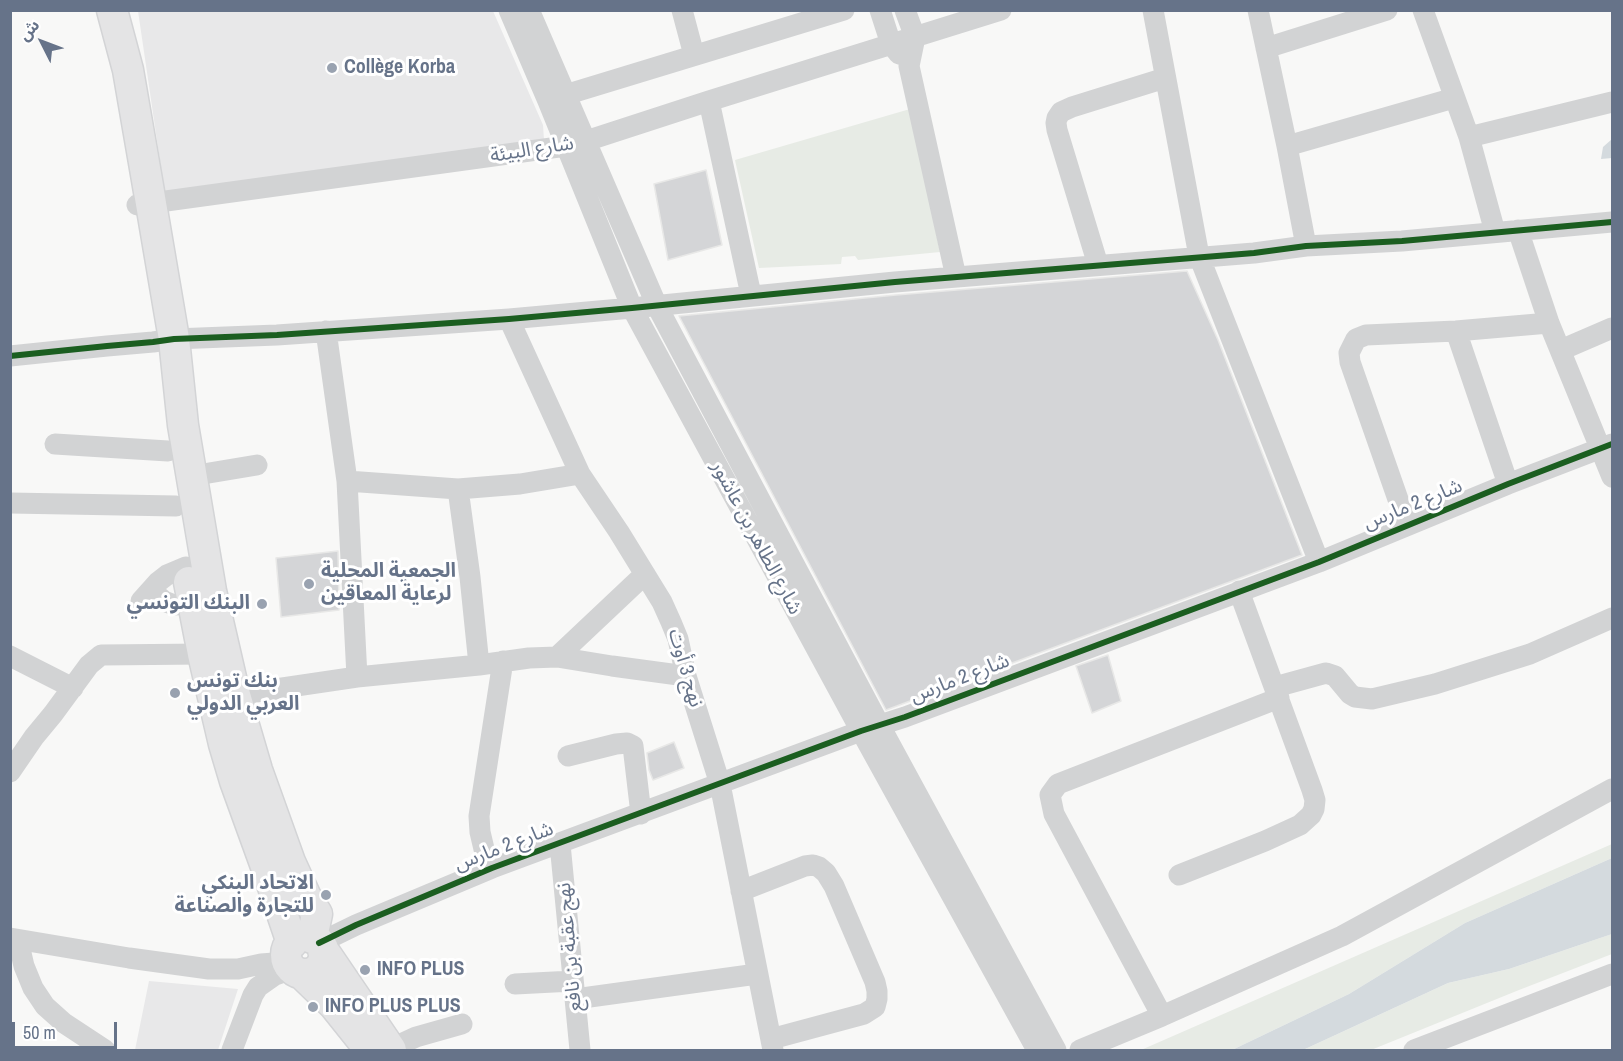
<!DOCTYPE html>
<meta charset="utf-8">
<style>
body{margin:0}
#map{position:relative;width:1623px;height:1061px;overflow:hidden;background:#f8f8f7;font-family:"Archivo Narrow","Noto Sans Arabic",sans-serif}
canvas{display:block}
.frame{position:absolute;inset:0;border:12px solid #667389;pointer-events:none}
.north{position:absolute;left:12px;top:12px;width:60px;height:60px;-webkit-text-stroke:4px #fff;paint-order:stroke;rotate:312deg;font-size:16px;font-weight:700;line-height:24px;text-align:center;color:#667389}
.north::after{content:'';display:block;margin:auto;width:21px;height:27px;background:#667389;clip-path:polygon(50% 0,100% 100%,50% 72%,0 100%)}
.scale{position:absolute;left:12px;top:1022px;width:105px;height:27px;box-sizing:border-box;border:3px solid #667389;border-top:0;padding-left:8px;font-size:18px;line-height:21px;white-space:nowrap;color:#667389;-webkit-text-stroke:4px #fff;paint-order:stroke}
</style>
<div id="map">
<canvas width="1623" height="1061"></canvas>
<div class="frame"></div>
<div class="north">ش</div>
<div class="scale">50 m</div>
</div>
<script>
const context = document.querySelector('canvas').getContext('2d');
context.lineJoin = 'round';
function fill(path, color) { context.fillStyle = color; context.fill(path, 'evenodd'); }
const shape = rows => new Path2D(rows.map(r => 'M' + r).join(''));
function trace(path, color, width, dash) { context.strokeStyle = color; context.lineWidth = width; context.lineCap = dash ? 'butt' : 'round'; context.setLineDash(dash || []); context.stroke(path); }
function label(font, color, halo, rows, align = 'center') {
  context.font = font + ' "Archivo Narrow","Noto Sans Arabic",sans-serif'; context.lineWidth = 6; context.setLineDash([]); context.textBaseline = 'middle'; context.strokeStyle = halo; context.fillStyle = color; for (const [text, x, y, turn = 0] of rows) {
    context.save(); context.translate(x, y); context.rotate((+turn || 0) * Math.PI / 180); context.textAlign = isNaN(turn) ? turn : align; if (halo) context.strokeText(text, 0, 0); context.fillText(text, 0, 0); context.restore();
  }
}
const built = shape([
 [138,11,493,11,543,125,544,140,165,195],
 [149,981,238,989,218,1050,135,1050]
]);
const green = shape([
 [910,109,940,252,858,260,855,256,842,257,841,264,759,268,735,160],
 [1612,844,1612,858,1465,923,1349,994,1232,1050,1141,1050],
 [1612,934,1612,954,1519,990,1371,1050,1303,1050,1448,983,1509,969]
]);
const water = shape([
 [1612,139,1612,158,1601,159,1603,147],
 [1612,858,1612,934,1509,969,1448,983,1303,1050,1232,1050,1349,994,1465,923]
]);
const building = shape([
 [706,170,722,245,668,260,654,184,706,170],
 [1187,271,1218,340,1302,555,886,710,679,316,896,295,1187,271],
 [338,551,339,610,281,617,276,558,338,551],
 [1108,655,1121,701,1092,713,1076,666,1108,655],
 [674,742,684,768,653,780,649,770,647,753,674,742]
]);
const minor = shape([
 [509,10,548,101,632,308,861,731,1037,1050],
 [529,10,657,306,880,726,1056,1050],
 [682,10,694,55],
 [880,10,891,44,899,54],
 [905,10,915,37,909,66,956,277],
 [1153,10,1199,256,1319,562],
 [1258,10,1287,146,1306,246],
 [1423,10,1469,137,1495,232],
 [1266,48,1387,10],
 [555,98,844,10],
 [709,101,751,295],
 [1469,137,1612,102],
 [1287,146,1454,98],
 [137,205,566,146,586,141,709,101,1001,10],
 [1518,230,1549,323,1612,477],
 [1098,265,1057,130,1056,123,1057,118,1061,112,1072,107,1165,78],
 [509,319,580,474,619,532,662,602,671,622,678,639,686,676,720,784,773,1050],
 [326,331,347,481,357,677],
 [1456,331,1508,484],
 [1561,350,1612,328],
 [10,356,107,346,153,342,174,339,277,335,509,319,632,308,895,282,1254,253,1306,246,1402,241,1612,222],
 [55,444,168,451],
 [191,476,257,465],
 [347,481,458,489,520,484,580,474],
 [458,489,470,577,479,665],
 [10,503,176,506],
 [1407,525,1350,362,1349,353,1356,339,1366,335,1456,331,1549,323],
 [151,590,164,601,174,605,193,604],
 [141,601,158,582,167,575,186,567],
 [10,656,73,688],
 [557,657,645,574],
 [1275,687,1326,673,1335,676,1350,694,1355,697,1372,699,1435,684,1530,654,1612,618],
 [235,695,357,677,479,665,529,658,557,657,612,666,686,676],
 [568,756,616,744,627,743,633,746,641,814],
 [10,772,34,737,53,714,89,665,101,655,203,654],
 [560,844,580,1050],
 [492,868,484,849,480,832,479,816,503,661],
 [1179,875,1265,841,1300,825,1311,815,1314,809,1315,800,1312,790,1239,591],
 [741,891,805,866,813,865,819,867,826,873,834,886,875,982,877,991,877,999,875,1007,864,1014,771,1039],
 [10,938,129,958,209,969,238,969,261,964,288,962],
 [18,940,24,966,33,988,45,1006,64,1023,105,1050],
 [319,943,356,925,492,868,861,731,905,717,1319,562,1508,484,1612,444],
 [515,984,573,981],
 [575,999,757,974],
 [1162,1016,1054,814,1050,795,1058,784,1279,698],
 [390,1049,416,1037,462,1024],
 [232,1050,253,995,258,987,275,975,292,969],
 [1080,1050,1162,1016,1342,936,1612,789],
 [1414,1050,1612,974]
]);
const highway = shape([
 [112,10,128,70,147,180,174,339,183,425,211,591,235,695,257,770,290,862,306,897,317,914,312,938],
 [189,582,203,654,224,744,235,781,268,872,292,943],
 '286 955a19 19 0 1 1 38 0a19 19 0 1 1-38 0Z',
 [323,950,391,1050],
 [302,974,334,1005,370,1050]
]);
const cycleway = shape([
 [10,356,107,346,153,342,174,339,277,335,509,319,632,308,895,282,1254,253,1306,246,1402,241,1612,222],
 [319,943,356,925,492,868,861,731,905,717,1319,562,1508,484,1612,444]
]);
const markers = [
 [332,68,6,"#99a2b0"],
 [309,584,6,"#99a2b0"],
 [262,604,6,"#99a2b0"],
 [175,693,6,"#99a2b0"],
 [326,895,6,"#99a2b0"],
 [365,970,6,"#99a2b0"],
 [313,1007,6,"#99a2b0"]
];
const poiNames = [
 ["Collège Korba",344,68],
 ["الجمعية المحلية",321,572],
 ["لرعاية المعاقين",321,595],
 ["البنك التونسي",250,604,"right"],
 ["بنك تونس",187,682],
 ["العربي الدولي",187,705],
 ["الاتحاد البنكي",314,884,"right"],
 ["للتجارة والصناعة",314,907,"right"],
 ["INFO PLUS",377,970],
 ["INFO PLUS PLUS",325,1007]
];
const streetNames = [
 ["شارع البيئة",532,150,-9],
 ["شارع 2 مارس",1413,505,-22],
 ["شارع الطاهر بن عاشور",756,538,62],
 ["نهج 3 أوت",685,668,74],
 ["شارع 2 مارس",960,679,-21],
 ["شارع 2 مارس",504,847,-21],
 ["نهج عقبة بن نافع",570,947,-95]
];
fill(built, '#e8e8e9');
fill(green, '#e7ebe5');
fill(water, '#d4dade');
fill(building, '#d4d5d7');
trace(building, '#e8e8e7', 1.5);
trace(highway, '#d3d4d6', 33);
trace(minor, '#d2d3d4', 21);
trace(highway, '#e4e4e5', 30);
trace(cycleway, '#1b5e20', 6);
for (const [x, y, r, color] of markers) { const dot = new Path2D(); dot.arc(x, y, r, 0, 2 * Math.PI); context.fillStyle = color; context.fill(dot); trace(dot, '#fff', 2); }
label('bold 20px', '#667389', '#fff', poiNames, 'left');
label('20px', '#667389', '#fff', streetNames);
</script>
